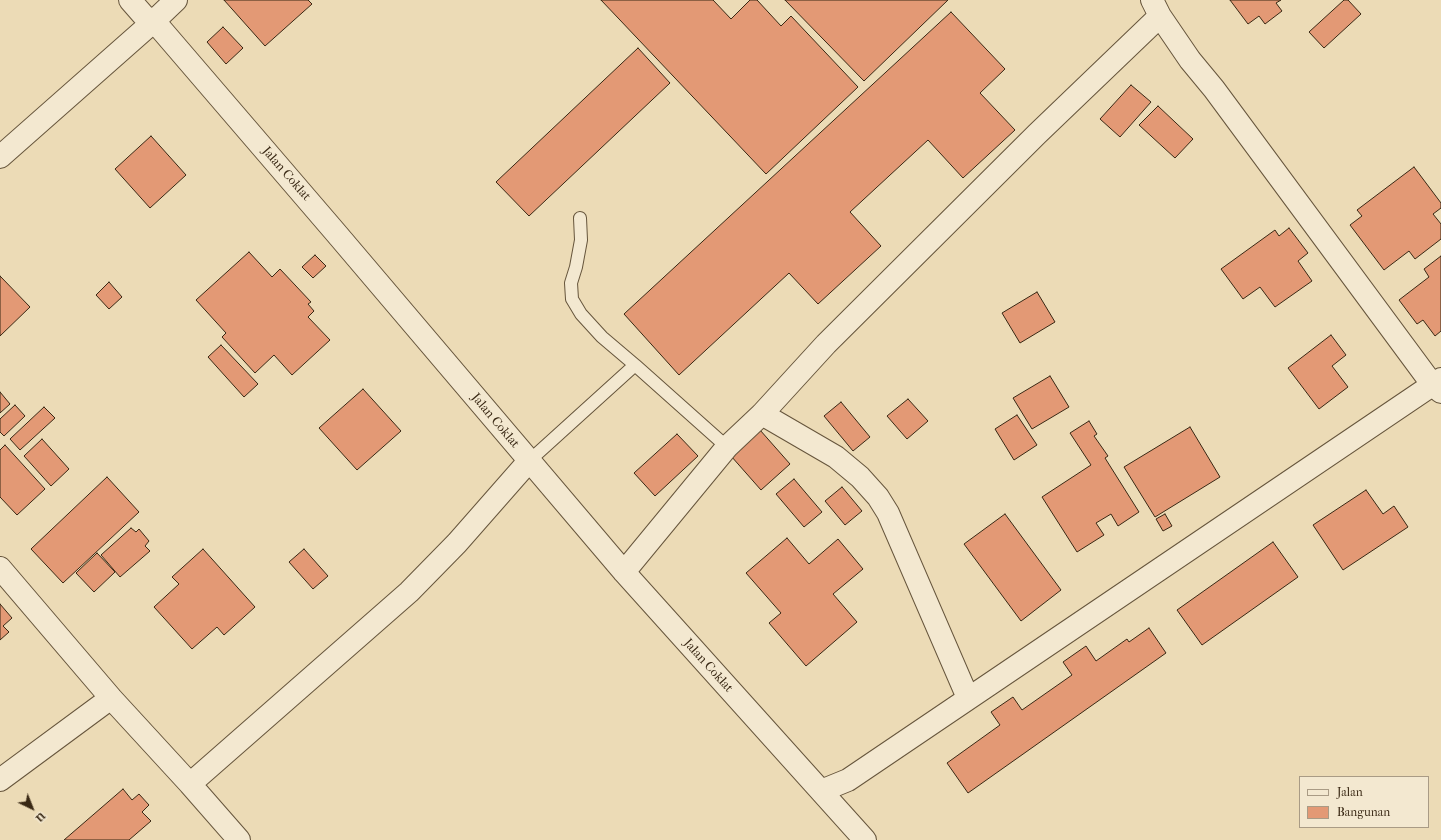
<!DOCTYPE html>
<style>
body{margin:0}
#map{position:relative;width:1441px;height:840px;overflow:hidden;background:#ecdbb6;font-family:"IM FELL French Canon",serif}
canvas{display:block}
.legend{position:absolute;left:1299px;top:776px;width:130px;height:52px;box-sizing:border-box;background:#f3e8d0;border:1px solid #a99b85;margin:0;padding:5px 7px;list-style:none;font-size:12px;color:#392814}
.legend li{display:flex;align-items:center;gap:8px;height:20px}
.legend b{width:20px;border:1px solid #a99b85}
.north{position:absolute;left:12px;top:788px;width:40px;height:40px;-webkit-text-stroke:3px #f3e8d0;paint-order:stroke;rotate:137deg;font-size:11px;font-weight:700;line-height:16px;text-align:center;color:#392814}
.north::after{content:'';display:block;margin:auto;width:14px;height:18px;background:#392814;clip-path:polygon(50% 0,100% 100%,50% 72%,0 100%)}
</style>
<div id="map">
<canvas width="1441" height="840"></canvas>
<ul class="legend">
<li><b style="height:5px;background:#f3e8d0"></b>Jalan</li>
<li><b style="height:11px;background:#e39975"></b>Bangunan</li>
</ul>
<div class="north">U</div>
</div>
<script>
const context = document.querySelector('canvas').getContext('2d');
context.lineJoin = 'round';
function fill(path, color) { context.fillStyle = color; context.fill(path, 'evenodd'); }
const shape = rows => new Path2D(rows.map(r => 'M' + r).join(''));
function trace(path, color, width, dash) { context.strokeStyle = color; context.lineWidth = width; context.lineCap = dash ? 'butt' : 'round'; context.setLineDash(dash || []); context.stroke(path); }
function label(font, color, halo, rows, align = 'center') {
  context.font = font + ' "IM FELL French Canon",serif'; context.lineWidth = 3.5; context.setLineDash([]); context.textBaseline = 'middle'; context.strokeStyle = halo; context.fillStyle = color; for (const [text, x, y, turn = 0] of rows) {
    context.save(); context.translate(x, y); context.rotate((+turn || 0) * Math.PI / 180); context.textAlign = isNaN(turn) ? turn : align; if (halo) context.strokeText(text, 0, 0); context.fillText(text, 0, 0); context.restore();
  }
}
const building = shape([
 [224,0,308,0,312,4,265,46,224,0],
 [601,0,713,0,731,19,750,0,757,0,781,26,791,16,858,87,766,174,601,0],
 [785,0,948,0,864,81,785,0],
 [1230,0,1281,0,1276,3,1282,11,1265,24,1259,16,1248,24,1230,0],
 [1344,0,1348,0,1361,14,1324,48,1309,32,1344,0],
 [951,12,1005,69,980,93,1015,130,963,178,928,140,850,212,881,246,818,304,789,273,679,375,624,314,951,12],
 [223,27,243,48,226,64,207,42,223,27],
 [638,48,670,83,529,216,496,182,638,48],
 [1131,85,1151,102,1120,137,1100,119,1131,85],
 [1158,106,1193,139,1175,158,1139,125,1158,106],
 [151,136,186,175,150,208,115,169,151,136],
 [1414,167,1441,203,1441,208,1433,214,1441,224,1441,239,1415,259,1409,251,1384,270,1350,225,1362,216,1357,210,1414,167],
 [1289,228,1308,253,1298,261,1312,281,1275,307,1260,287,1243,299,1221,269,1275,230,1279,236,1289,228],
 [249,252,272,277,280,269,311,302,308,304,314,311,308,317,330,340,292,375,274,355,255,373,222,337,226,333,196,300,249,252],
 [315,255,326,266,313,278,302,267,315,255],
 [1441,256,1441,331,1435,336,1423,320,1417,324,1399,300,1429,277,1424,269,1441,256],
 [0,276,30,307,0,336,0,276],
 [109,282,122,297,109,309,96,295,109,282],
 [1037,292,1055,322,1020,343,1002,313,1037,292],
 [1331,335,1346,355,1332,366,1348,387,1319,409,1288,368,1331,335],
 [221,345,258,384,244,397,208,357,221,345],
 [1050,376,1069,407,1032,429,1013,398,1050,376],
 [363,389,401,431,357,470,319,428,363,389],
 [0,392,10,404,0,413,0,392],
 [908,399,928,421,907,439,887,416,908,399],
 [841,402,870,437,853,451,824,416,841,402],
 [15,405,25,416,4,436,0,432,0,419,15,405],
 [44,407,55,418,20,450,10,439,44,407],
 [1017,415,1037,445,1014,460,995,429,1017,415],
 [1089,421,1097,434,1094,436,1108,456,1105,458,1139,512,1118,526,1111,514,1096,523,1104,535,1077,552,1042,497,1091,465,1070,433,1089,421],
 [1190,427,1220,477,1155,517,1124,467,1190,427],
 [760,430,790,464,761,490,731,456,760,430],
 [677,434,698,456,655,496,634,473,677,434],
 [42,439,69,469,51,486,24,456,42,439],
 [5,445,45,489,17,515,0,497,0,450,5,445],
 [107,477,139,512,63,583,31,549,107,477],
 [794,479,822,512,804,527,776,494,794,479],
 [842,487,862,511,845,525,825,501,842,487],
 [1366,490,1383,514,1394,506,1408,527,1343,570,1313,525,1366,490],
 [1005,514,1061,590,1021,621,964,544,1005,514],
 [1165,514,1172,526,1163,531,1156,519,1165,514],
 [131,528,136,532,139,529,149,541,145,546,150,551,120,577,101,555,131,528],
 [787,538,809,564,838,539,863,569,833,594,857,622,806,666,769,623,781,613,746,573,787,538],
 [1273,542,1298,577,1202,645,1177,610,1273,542],
 [203,549,255,607,224,635,217,627,192,649,154,607,179,584,172,577,203,549],
 [304,549,328,576,313,589,289,562,304,549],
 [97,553,115,572,94,592,76,573,97,553],
 [0,604,12,618,3,626,9,632,0,640,0,604],
 [1149,628,1166,653,968,793,947,763,1000,725,991,712,1013,697,1022,710,1072,675,1063,662,1086,646,1096,661,1127,639,1129,642,1149,628],
 [123,789,132,800,139,794,149,805,142,812,151,821,129,840,64,840,123,789]
]);
const service = shape([
 [580,218,581,240,576,267,571,283,572,299,581,314,602,337,635,365,727,447],
 [529,461,635,365]
]);
const minor = shape([
 [130,0,144,16,154,21,336,233,624,572,865,840],
 [1152,0,1160,16],
 [0,157,154,21,176,0],
 [762,414,836,457,860,477,878,497,888,513,968,698],
 [0,568,111,698,190,784,409,592,457,543,529,461],
 [624,572,727,447,762,414,826,344,1037,134,1160,16,1190,60,1214,89,1432,384,1441,392],
 [0,780,111,698],
 [190,784,239,840],
 [821,791,848,780,1441,379]
]);
const streetNames = [
 ["Jalan Coklat",286,174,49],
 ["Jalan Coklat",495,421,50],
 ["Jalan Coklat",708,666,48]
];
fill(building, '#e39975');
trace(building, '#392814', 1);
trace(service, '#66553c', 14);
trace(minor, '#66553c', 24);
trace(service, '#f3e8d0', 12);
trace(minor, '#f3e8d0', 22);
label('13px', '#392814', '#f3e8d0', streetNames);
</script>
